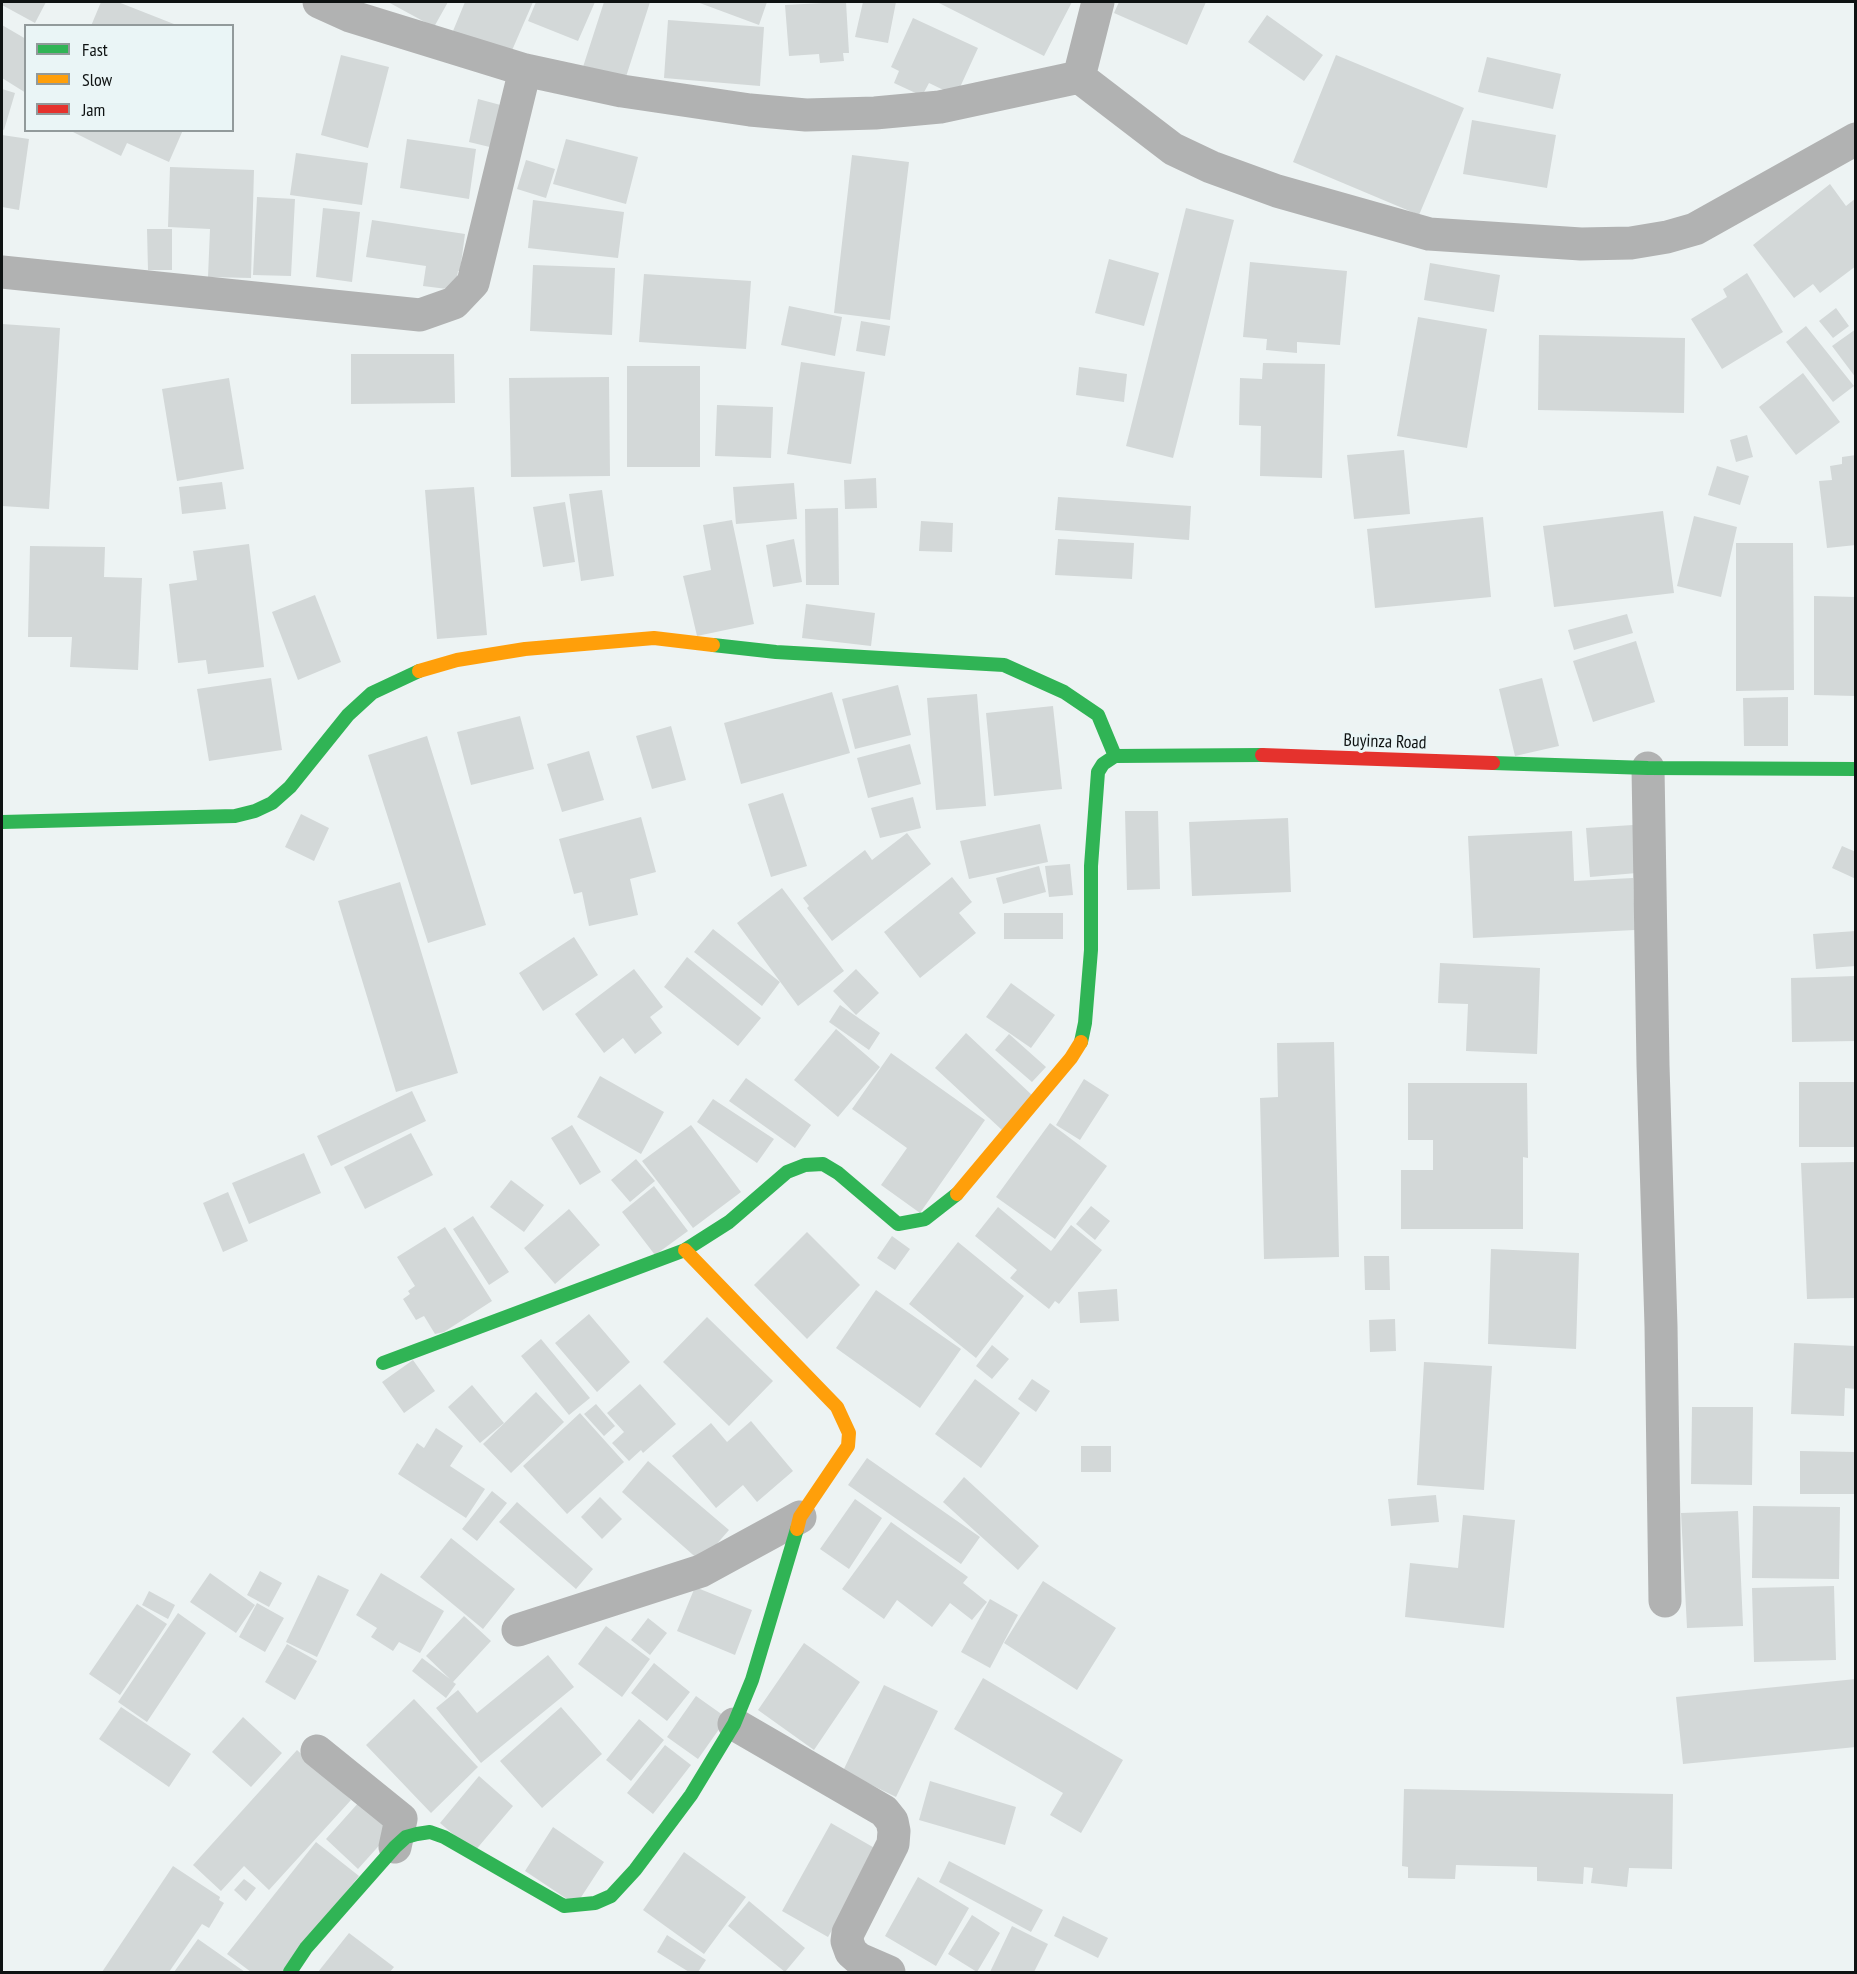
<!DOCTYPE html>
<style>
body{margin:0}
#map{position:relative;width:1857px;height:1974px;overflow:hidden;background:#edf3f3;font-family:"PT Sans Narrow",sans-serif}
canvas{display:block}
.frame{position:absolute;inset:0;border:3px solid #0e1212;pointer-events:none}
.legend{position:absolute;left:24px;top:24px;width:210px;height:108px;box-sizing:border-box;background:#eaf5f6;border:2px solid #929a9b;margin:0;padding:8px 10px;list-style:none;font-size:18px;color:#0e1212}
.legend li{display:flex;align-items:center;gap:12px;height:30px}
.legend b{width:30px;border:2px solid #929a9b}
</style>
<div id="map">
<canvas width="1857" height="1974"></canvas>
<div class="frame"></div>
<ul class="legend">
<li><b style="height:8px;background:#30b455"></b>Fast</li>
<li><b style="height:8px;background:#ff9f0a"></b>Slow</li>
<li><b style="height:8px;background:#e5322d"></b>Jam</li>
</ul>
</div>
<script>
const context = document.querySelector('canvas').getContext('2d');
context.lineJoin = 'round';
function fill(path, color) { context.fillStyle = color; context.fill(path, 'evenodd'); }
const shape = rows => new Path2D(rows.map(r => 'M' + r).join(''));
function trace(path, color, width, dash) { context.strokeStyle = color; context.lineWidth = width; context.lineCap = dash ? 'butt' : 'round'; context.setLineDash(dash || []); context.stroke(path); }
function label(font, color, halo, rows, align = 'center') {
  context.font = font + ' "PT Sans Narrow",sans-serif'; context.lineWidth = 6; context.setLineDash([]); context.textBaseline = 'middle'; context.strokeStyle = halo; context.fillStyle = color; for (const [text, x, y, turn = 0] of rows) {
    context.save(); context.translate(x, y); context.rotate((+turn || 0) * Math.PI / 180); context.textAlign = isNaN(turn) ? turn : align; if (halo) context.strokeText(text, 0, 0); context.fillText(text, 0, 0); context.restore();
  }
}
const building = shape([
 [2,2,46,2,35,23,2,5],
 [101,2,118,2,179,26,91,26],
 [388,2,448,2,434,27],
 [465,2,533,2,510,55,453,31],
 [536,2,595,2,578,41,528,21],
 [604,2,650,2,624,83,582,70],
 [697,2,767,2,759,25],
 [842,2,846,2,849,53,843,53,844,61,820,63,819,54,789,56,785,5],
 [863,2,896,2,888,43,855,37],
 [937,2,1072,2,1044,56],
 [1119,2,1206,2,1187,45,1114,13],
 [1267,15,1323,55,1304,81,1248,42],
 [913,18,978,48,956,96,929,83,922,96,894,83,899,71,891,67],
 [668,20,764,27,760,86,664,78],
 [2,25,26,39,26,93,2,78],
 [341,55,389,67,368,148,321,135],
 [1336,55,1464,108,1419,215,1293,162],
 [1487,57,1561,74,1553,109,1478,92],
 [2,89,15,93,4,130,2,129],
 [478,99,508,107,498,149,469,142],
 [1472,120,1556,135,1547,188,1463,174],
 [69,130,183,130,169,162,127,143,121,156],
 [2,135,29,139,19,210,2,207],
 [407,139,476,149,469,199,400,188],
 [566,139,638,157,626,204,553,184],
 [296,153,368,163,362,205,290,195],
 [852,155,909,162,890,320,834,313],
 [526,160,555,169,546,198,517,189],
 [170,167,254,170,251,278,208,277,210,229,168,227],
 [1830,184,1846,206,1856,198,1856,266,1820,293,1813,284,1794,298,1753,245],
 [257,197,295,199,291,276,253,275],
 [533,200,624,212,618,258,528,248],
 [323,208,360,212,352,282,316,277],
 [1186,208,1234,220,1173,458,1126,446],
 [372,220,465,234,460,271,458,271,455,290,423,286,426,266,366,257],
 [147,229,172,229,172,270,148,270],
 [1109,259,1159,273,1144,326,1095,313],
 [1250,262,1347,271,1340,345,1297,342,1297,353,1266,350,1267,339,1243,337],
 [1430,263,1500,275,1494,312,1424,300],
 [533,265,615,268,612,335,530,331],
 [1747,273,1783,332,1722,369,1691,319,1727,297,1723,289],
 [644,274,751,281,746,349,639,342],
 [789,306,842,317,835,356,781,345],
 [1836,308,1849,326,1833,338,1819,321],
 [1418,317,1487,329,1467,448,1397,436],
 [861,321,890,326,885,356,856,351],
 [2,324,60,328,49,509,2,506],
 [1806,326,1854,386,1833,402,1786,342],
 [1856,329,1856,378,1832,346],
 [1539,335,1685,338,1684,413,1538,410],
 [351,354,454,354,455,403,351,404],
 [801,362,865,372,851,464,787,454],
 [1263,363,1325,364,1322,478,1260,476,1261,426,1239,425,1240,378,1262,379],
 [627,366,700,366,700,467,627,467],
 [1079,367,1127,374,1124,402,1076,395],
 [1803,373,1840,422,1796,455,1759,407],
 [609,377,610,476,511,477,509,378],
 [229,378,244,469,177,481,162,389],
 [717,405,773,407,771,458,715,456],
 [1747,435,1753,457,1736,462,1730,440],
 [1404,450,1410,514,1354,519,1347,455],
 [1856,455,1856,545,1827,548,1819,481,1832,480,1830,466,1842,464,1842,457],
 [1717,466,1749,476,1740,505,1708,495],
 [876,478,877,508,845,509,844,480],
 [222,482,226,509,182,514,179,487],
 [794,483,797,519,736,524,733,487],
 [474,487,487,635,437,639,425,490],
 [602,490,614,576,581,581,569,494],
 [1058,497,1191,506,1189,540,1055,530],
 [565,502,575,562,543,567,533,507],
 [838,508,839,585,806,585,805,509],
 [1663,511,1674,593,1554,607,1543,526],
 [1694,516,1737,527,1721,597,1677,586],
 [1483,517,1491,597,1375,608,1367,529],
 [732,520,754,624,697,636,683,576,711,570,703,525],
 [921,521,953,523,952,552,919,551],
 [794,539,802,582,773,587,766,545],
 [1058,539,1134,543,1132,579,1055,575],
 [1736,543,1793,543,1794,690,1736,691],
 [249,544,264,667,208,674,206,660,178,663,169,584,197,580,193,551],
 [30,546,105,547,104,577,142,578,138,670,70,667,72,637,28,637],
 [315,595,341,662,298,680,272,612],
 [1814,596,1856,597,1856,696,1814,695],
 [806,604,875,613,871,646,802,638],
 [1627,614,1633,633,1574,650,1568,630],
 [1636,641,1655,702,1593,722,1573,661],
 [271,678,282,750,209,761,197,689],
 [1542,678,1559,746,1515,756,1499,689],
 [898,685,911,735,855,749,842,699],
 [832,692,850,753,741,784,724,723],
 [977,694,986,806,936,810,927,698],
 [1788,697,1788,746,1744,746,1743,698],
 [1053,706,1062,789,994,796,986,713],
 [520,716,534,769,471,785,457,732],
 [671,726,686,780,652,789,636,736],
 [427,736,486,925,428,943,368,755],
 [910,744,921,784,868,798,857,758],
 [589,751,604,800,562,812,547,764],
 [783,793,807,866,771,877,748,804],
 [913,797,921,828,880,838,871,808],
 [1125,811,1158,811,1160,889,1127,890],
 [301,814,329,828,314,861,285,847],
 [641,817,656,872,630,879,638,915,589,926,582,892,574,894,559,839],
 [1288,818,1291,892,1192,896,1189,822],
 [1040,824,1048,862,969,879,960,841],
 [1633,825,1637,873,1590,877,1586,828],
 [1572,831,1574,881,1633,878,1635,930,1473,938,1468,836],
 [907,833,931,864,832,941,807,908,809,906,803,898,865,850,872,860],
 [1842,846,1856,852,1856,879,1832,868],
 [1070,864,1073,895,1049,897,1045,866],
 [1039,866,1046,892,1003,904,996,878],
 [952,877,972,902,959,913,976,933,920,978,884,932],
 [400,882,458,1073,396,1092,338,901],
 [782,888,844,971,798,1006,737,923],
 [1004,913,1063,913,1063,939,1004,939],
 [713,929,780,982,762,1006,694,952],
 [1856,931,1856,966,1816,969,1813,934],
 [574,937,598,975,543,1011,519,973],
 [687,957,761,1018,738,1046,664,987],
 [1440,963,1540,968,1537,1054,1466,1051,1468,1004,1438,1003],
 [634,969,663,1007,650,1017,662,1033,635,1054,623,1038,604,1053,575,1014],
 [856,969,879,993,856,1015,833,991],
 [1856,976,1856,1041,1792,1042,1791,978],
 [1011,983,1055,1015,1031,1048,986,1017],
 [840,1005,880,1033,869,1050,829,1022],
 [836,1029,880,1067,838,1117,794,1080],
 [966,1033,1033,1096,1002,1130,935,1068],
 [1009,1034,1046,1067,1032,1082,995,1050],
 [1334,1042,1339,1257,1264,1259,1260,1098,1278,1097,1277,1043],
 [891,1053,985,1120,920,1213,881,1185,907,1148,852,1109],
 [600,1076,664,1112,641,1154,577,1117],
 [746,1078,811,1125,795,1148,729,1101],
 [1084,1079,1109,1095,1080,1140,1056,1125],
 [1799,1082,1856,1082,1856,1147,1799,1147],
 [1408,1083,1527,1083,1528,1158,1523,1157,1523,1229,1401,1229,1401,1170,1433,1170,1433,1140,1408,1140],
 [412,1091,426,1121,331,1166,317,1136],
 [713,1099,774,1139,757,1163,697,1122],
 [1050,1123,1107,1166,1055,1239,996,1197],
 [572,1125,601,1172,580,1185,551,1138],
 [691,1125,741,1192,693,1228,642,1161],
 [411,1133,433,1175,365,1209,344,1167],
 [304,1153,321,1193,249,1224,232,1183],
 [636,1159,655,1181,630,1202,611,1180],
 [1856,1162,1856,1298,1807,1299,1801,1163],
 [511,1180,544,1205,524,1232,490,1207],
 [654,1186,688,1231,655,1255,622,1212],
 [228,1192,248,1241,223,1252,203,1203],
 [1091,1206,1110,1221,1095,1240,1076,1224],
 [998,1207,1051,1251,1071,1225,1102,1250,1059,1304,1055,1301,1049,1309,1010,1278,1017,1270,975,1236],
 [569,1209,600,1245,555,1284,524,1248],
 [473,1216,509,1272,489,1285,453,1229],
 [445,1227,492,1301,444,1332,435,1334,424,1316,416,1320,403,1299,410,1294,408,1291,415,1286,397,1257],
 [807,1232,860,1285,807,1339,754,1285],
 [892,1236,910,1249,895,1270,877,1258],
 [958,1242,1024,1296,976,1358,909,1304],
 [1491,1249,1579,1253,1576,1349,1488,1344],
 [1364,1256,1389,1256,1390,1290,1365,1290],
 [1117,1289,1119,1321,1080,1323,1078,1292],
 [876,1290,961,1349,920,1408,836,1348],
 [589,1314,630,1362,597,1392,555,1343],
 [707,1317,773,1381,729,1426,663,1362],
 [1395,1319,1396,1351,1370,1352,1369,1320],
 [541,1339,590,1398,569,1415,521,1356],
 [1794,1343,1856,1346,1856,1389,1845,1388,1844,1416,1791,1414],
 [992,1345,1009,1359,992,1379,976,1366],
 [413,1360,435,1391,404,1413,382,1382],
 [1424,1362,1492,1366,1484,1490,1417,1485],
 [975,1379,1020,1413,981,1468,935,1434],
 [1032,1379,1050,1391,1036,1412,1018,1399],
 [640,1384,676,1424,643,1453,641,1450,629,1461,612,1443,624,1432,607,1413],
 [472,1385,504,1423,480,1443,448,1407],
 [536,1392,564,1422,511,1473,483,1444],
 [596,1404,615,1426,604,1436,584,1414],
 [1692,1407,1753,1407,1752,1485,1691,1484],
 [580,1413,624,1462,567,1514,523,1466],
 [751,1421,793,1471,757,1502,743,1485,716,1508,672,1456,711,1423,727,1442],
 [436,1428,463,1446,450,1466,485,1489,466,1518,398,1474,417,1443,424,1448],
 [1081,1446,1111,1446,1111,1472,1081,1472],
 [1800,1451,1856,1452,1856,1494,1800,1494],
 [867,1458,980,1537,961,1564,848,1485],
 [648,1461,729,1530,701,1562,622,1492],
 [964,1477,1039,1546,1018,1570,943,1502],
 [492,1491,507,1503,477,1541,462,1529],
 [1436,1495,1439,1522,1391,1526,1388,1499],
 [600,1497,622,1519,602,1539,581,1517],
 [855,1499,882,1518,849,1569,820,1549],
 [517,1502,593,1569,576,1589,499,1522],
 [1753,1506,1840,1507,1839,1579,1752,1578],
 [1738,1511,1743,1626,1687,1628,1681,1513],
 [1463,1515,1515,1520,1504,1628,1405,1617,1410,1563,1458,1568],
 [891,1522,968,1577,963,1583,987,1602,972,1620,950,1603,932,1627,897,1600,884,1619,842,1589],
 [451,1538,515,1589,483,1629,420,1577],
 [260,1571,282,1583,269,1607,247,1595],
 [210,1573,255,1605,236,1633,190,1602],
 [381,1573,444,1611,420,1653,399,1642,393,1651,371,1637,377,1628,356,1615],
 [318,1575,349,1590,317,1657,286,1642],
 [1043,1581,1116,1628,1077,1690,1004,1643],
 [1834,1586,1836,1660,1754,1662,1752,1588],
 [695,1587,752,1610,735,1655,677,1631],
 [149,1591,175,1605,168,1619,142,1605],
 [990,1599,1018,1615,990,1668,961,1652],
 [257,1603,284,1618,265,1652,239,1637],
 [137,1604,167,1624,120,1695,89,1674],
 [178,1613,206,1633,147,1722,118,1702],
 [464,1616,491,1641,453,1682,456,1684,446,1698,412,1671,422,1658,450,1679,426,1656],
 [648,1618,667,1633,650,1655,631,1640],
 [606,1626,650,1659,622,1697,578,1664],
 [804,1643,860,1682,814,1750,758,1710],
 [287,1644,317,1661,295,1700,265,1682],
 [548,1655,574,1687,481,1763,436,1708,458,1690,477,1713],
 [654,1663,690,1692,667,1721,631,1693],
 [983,1678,1123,1760,1081,1833,1050,1815,1063,1793,954,1729],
 [1856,1679,1856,1747,1683,1764,1676,1697],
 [884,1685,938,1711,896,1797,843,1771],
 [696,1696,727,1718,698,1759,667,1737],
 [414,1699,478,1767,431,1813,366,1745],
 [121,1707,191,1754,169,1787,99,1739],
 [561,1707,602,1754,542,1808,500,1761],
 [243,1717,282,1753,251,1787,212,1752],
 [639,1719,664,1740,631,1781,606,1760],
 [665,1745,691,1765,653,1814,627,1793],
 [297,1750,351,1800,269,1890,244,1866,221,1891,193,1865],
 [479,1776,513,1806,474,1852,440,1823],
 [930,1781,1016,1807,1005,1845,919,1820],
 [1404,1789,1673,1794,1672,1869,1629,1868,1627,1887,1591,1883,1593,1868,1584,1867,1583,1884,1537,1881,1537,1867,1456,1865,1455,1879,1408,1878,1408,1867,1402,1866],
 [360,1801,393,1830,358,1869,326,1839],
 [831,1823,878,1850,828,1937,782,1911],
 [553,1827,604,1862,576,1905,525,1871],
 [316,1842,359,1876,282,1972,251,1972,227,1954],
 [684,1852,746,1897,704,1954,643,1910],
 [949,1861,1043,1910,1031,1932,939,1882],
 [173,1866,220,1897,219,1900,224,1903,209,1928,202,1924,169,1972,102,1972],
 [918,1877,969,1908,936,1966,885,1936],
 [244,1879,256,1888,246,1901,234,1890],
 [749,1901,805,1948,785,1972,728,1926],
 [972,1915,1000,1933,977,1972,948,1954],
 [1063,1916,1108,1938,1098,1958,1054,1936],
 [1012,1926,1048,1944,1034,1972,990,1972],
 [349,1933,394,1967,390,1972,318,1972],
 [667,1935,706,1960,698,1972,689,1972,657,1952],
 [198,1939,245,1972,174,1972]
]);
const street = shape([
 [319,2,350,16,525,70,622,91,750,110,806,115,875,113,940,107,1079,77],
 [1079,77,1173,149,1211,167,1277,191,1429,234,1581,244,1631,243,1667,237,1695,229,1856,139],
 [1079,77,1098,2],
 [2,272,420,315,454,303,473,283,525,70],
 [1648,768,1653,1065,1661,1326,1665,1601],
 [518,1630,701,1571,800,1517],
 [734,1724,884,1811,892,1821,894,1831,893,1844,848,1933,847,1941,851,1952,859,1959,889,1972],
 [317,1751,401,1819,395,1847]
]);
const fast = shape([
 [713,645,776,652,1004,665,1064,692,1098,715,1115,756],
 [1493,763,1648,768,1856,769],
 [2,822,235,816,255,811,272,803,290,787,348,715,372,693,419,671],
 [1081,1042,1085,1023,1091,950,1091,866,1098,772,1103,764,1115,756,1262,755],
 [383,1363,685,1250,729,1222,787,1172,805,1165,823,1164,838,1173,898,1224,925,1219,957,1194],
 [290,1972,306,1948,395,1847,406,1837,417,1834,430,1832,444,1837,564,1906,595,1903,611,1896,635,1870,691,1795,734,1724,752,1680,797,1529]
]);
const slow = shape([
 [419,671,457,660,525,649,654,638,713,645],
 [957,1194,1071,1058,1081,1042],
 [685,1250,837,1407,849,1433,848,1446,800,1517,797,1529]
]);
const jam = shape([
 [1262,755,1493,763]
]);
const streetNames = [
 ["Buyinza Road",1385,742,2]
];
fill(building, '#d3d8d8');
trace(street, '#b1b2b2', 33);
trace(fast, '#30b455', 14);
trace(slow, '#ff9f0a', 14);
trace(jam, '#e5322d', 14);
label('18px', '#0e1212', '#eaf5f6', streetNames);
</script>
